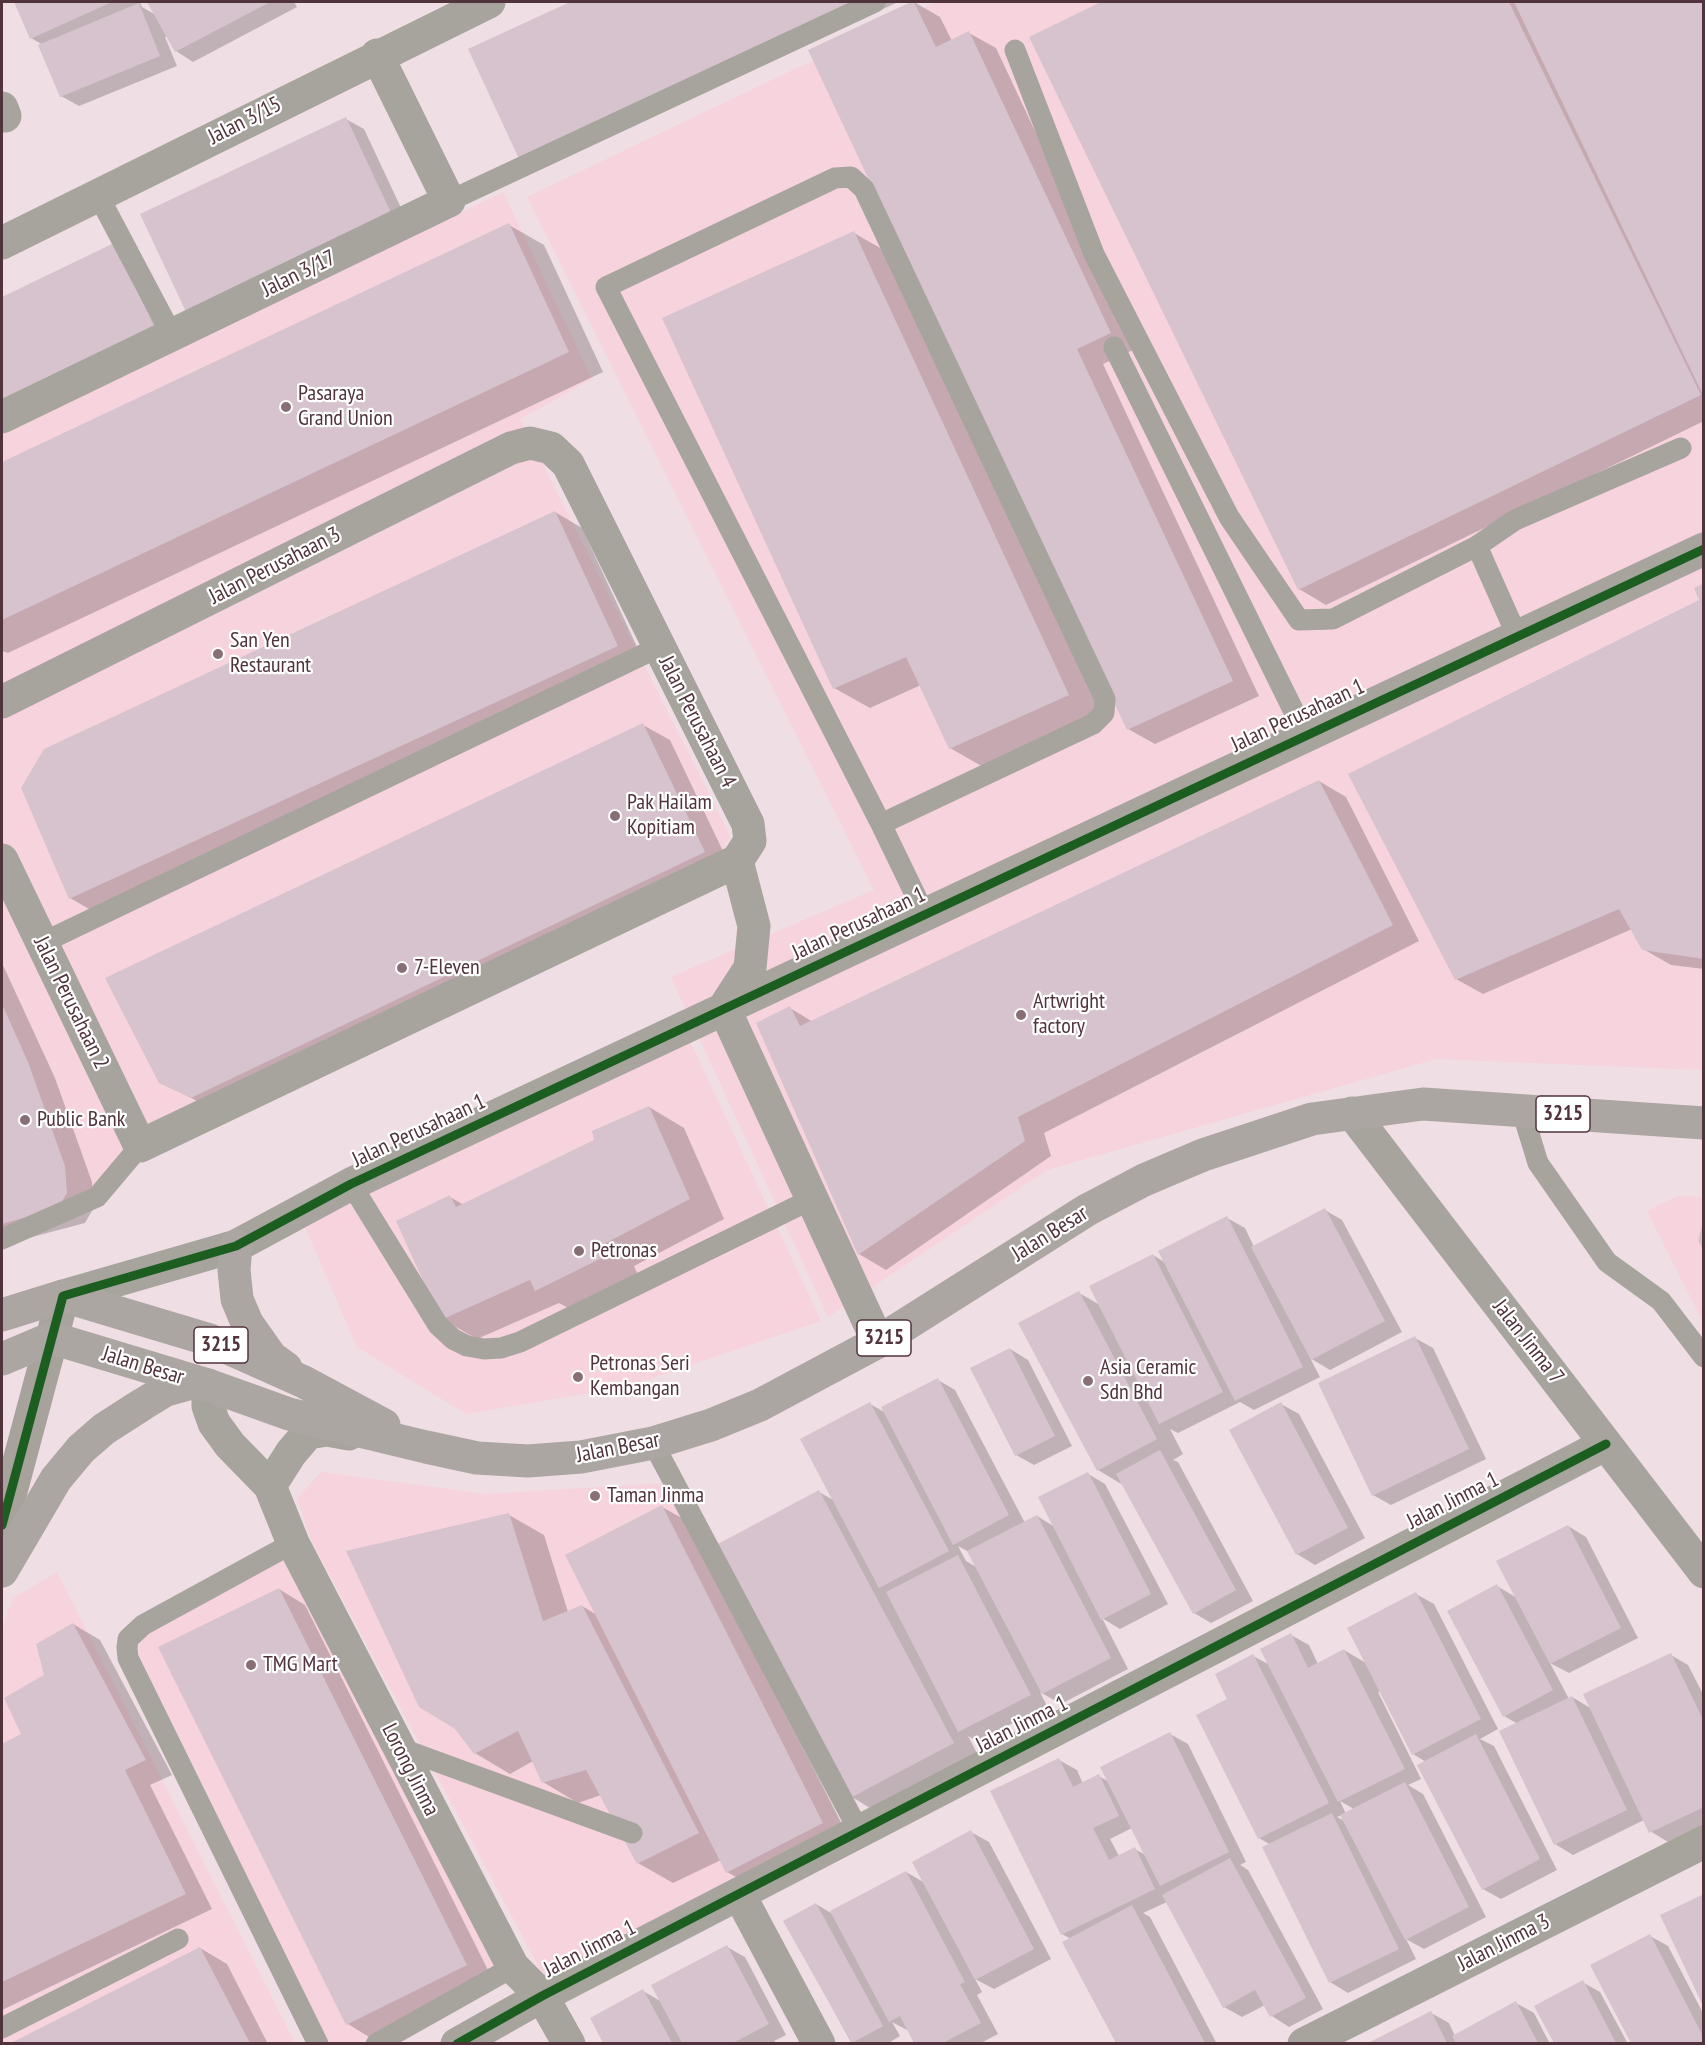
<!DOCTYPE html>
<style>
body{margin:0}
#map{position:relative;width:1705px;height:2045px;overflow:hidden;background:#efdee3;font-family:"PT Sans Narrow",sans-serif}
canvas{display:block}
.frame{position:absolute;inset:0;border:3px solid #51333c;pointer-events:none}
</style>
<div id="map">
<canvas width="1705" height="2045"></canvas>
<div class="frame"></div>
</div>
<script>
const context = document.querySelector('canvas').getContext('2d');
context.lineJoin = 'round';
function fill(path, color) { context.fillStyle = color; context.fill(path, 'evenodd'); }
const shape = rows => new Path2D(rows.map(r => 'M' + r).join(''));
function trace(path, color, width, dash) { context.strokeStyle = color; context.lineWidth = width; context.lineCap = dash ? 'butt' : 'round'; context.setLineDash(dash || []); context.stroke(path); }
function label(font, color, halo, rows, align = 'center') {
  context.font = font + ' "PT Sans Narrow",sans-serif'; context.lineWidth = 4.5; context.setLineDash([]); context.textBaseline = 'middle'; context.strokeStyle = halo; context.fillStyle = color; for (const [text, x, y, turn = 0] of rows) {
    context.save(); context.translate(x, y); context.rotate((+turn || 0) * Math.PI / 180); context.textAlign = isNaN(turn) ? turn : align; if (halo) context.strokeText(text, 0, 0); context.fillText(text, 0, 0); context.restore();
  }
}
const built = shape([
 [935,2,1703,2,1703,1070,1436,1059,1047,1170,828,1317,671,977,874,890,527,197],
 [503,192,592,379,520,419,730,836,722,851,144,1127,92,1189,2,1228,2,435],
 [690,1041,821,1321,626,1387,466,1414,357,1347,304,1225],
 [1678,1196,1703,1197,1703,1322,1647,1211],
 [321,1472,486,1494,666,1483,842,1826,545,1978,313,1544,297,1499],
 [284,1558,496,1966,359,2043,329,2043,141,1660,138,1647,147,1635],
 [57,1572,295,2043,2,2043,2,1629,13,1598]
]);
const shadow = shape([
 [15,2,140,2,142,7,156,15,149,2,294,2,297,7,193,62,176,51,167,36,165,37,177,66,79,106,61,96,43,45,31,38],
 [573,2,898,2,539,170,470,50],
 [914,2,940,17,952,41,969,33,996,48,1137,348,1103,364,1259,696,1155,744,1128,729],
 [1105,2,1704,2,1704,421,1326,605,1299,589,1031,38],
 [346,119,364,129,410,227,142,215],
 [509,225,544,245,603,372,8,653,2,651,2,464],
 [854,233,889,253,1104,715,985,768,950,748,921,685,870,708,834,688],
 [114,245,171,336,2,418,2,299],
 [555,512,582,528,644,662,96,913,70,898],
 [1704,584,1704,969,1671,965,1643,949,1632,929,1483,994,1456,979,1701,601],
 [643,725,670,740,731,868,219,1113,160,1081],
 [1319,781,1346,797,1419,941,1044,1133,1051,1156,886,1270,859,1254,790,1008,813,1022],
 [2,963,55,1078,92,1182,93,1209,85,1223,2,1245],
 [649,1107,684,1128,724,1219,634,1266,639,1277,572,1310,559,1303,477,1339,442,1319,450,1197,464,1205,595,1141],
 [1325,1210,1342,1220,1402,1332,1330,1370,1310,1358,1320,1377,1254,1410,1240,1402,1178,1433,1170,1429,1183,1454,1173,1460,1178,1462,1253,1601,1211,1623,1194,1613,1123,1485,1098,1470,1079,1293,1100,1305,1153,1255,1166,1263,1227,1218,1245,1228,1254,1247],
 [1415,1338,1433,1348,1486,1459,1391,1505,1373,1495],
 [1010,1349,1028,1360,1072,1446,1034,1465,1016,1455],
 [938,1380,955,1390,1025,1523,1037,1516,1055,1527,1088,1474,1105,1484,1168,1604,1120,1629,1102,1618,1128,1669,1061,1704,1040,1692,1047,1706,977,1741,968,1736,980,1759,878,1813,852,1797,819,1492,835,1501,870,1404,886,1413],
 [958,1546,971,1553,978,1568,966,1561],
 [1281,1404,1299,1414,1365,1538,1315,1565,1297,1554,1231,1430],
 [662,1507,689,1522,849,1838,754,1887,727,1872,721,1860,673,1883,638,1863,601,1795,578,1803,543,1782,533,1761,510,1774,475,1753,509,1515,544,1535,568,1612,582,1606,597,1615],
 [1568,1526,1586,1537,1638,1638,1569,1673,1550,1663,1569,1699,1572,1697,1592,1709,1671,1655,1688,1665,1704,1696,1704,1825,1668,1842,1650,1831,1644,1820,1573,1855,1555,1844,1518,1724,1504,1716,1497,1586,1517,1598],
 [279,1589,305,1605,493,1980,374,2040,348,2024,160,1648],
 [1416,1594,1434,1604,1498,1729,1480,1739,1494,1746,1557,1870,1501,1899,1483,1889,1426,1762,1413,1754,1381,1691,1378,1692,1421,1779,1408,1785,1423,1794,1486,1917,1424,1949,1406,1939,1416,1959,1348,1993,1330,1982,1271,1845,1259,1838,1229,1699,1253,1656,1270,1665,1291,1635,1309,1645,1318,1664,1344,1650,1366,1663],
 [1340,1801,1354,1809,1346,1814],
 [1342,1815,1346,1822,1337,1817],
 [73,1624,100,1640,172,1775,150,1785,212,1909,2,2010,2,1746,23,1734,46,1676],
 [1170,1734,1188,1744,1246,1862,1240,1865,1248,1870,1323,2009,1289,2027,1272,2016,1265,2005,1242,2017,1224,2007,1167,1902,1143,1913,1150,1917,1217,2044,1117,2044,1064,1943,1071,1939,1062,1934,1059,1760,1077,1770,1083,1784,1099,1776,1109,1782],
 [1132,1828,1146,1855,1134,1849,1119,1856,1110,1839],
 [971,1832,989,1842,1051,1959,994,1989,975,1979,982,1992,977,1995,998,2034,979,2044,916,2044,909,2031,892,2022,900,2036,887,2044,852,2044,785,1922,816,1904,831,1913,906,1872,925,1883],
 [1650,1936,1668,1946,1704,2015,1704,2044,1633,2044,1592,1966],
 [727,1947,745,1957,786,2035,774,2041,779,2044,605,2044,592,2018,643,1991,662,2002],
 [200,1948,227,1964,268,2044,14,2044],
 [1582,1982,1600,1992,1628,2044,1555,2044,1536,2007],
 [1516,2003,1534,2013,1550,2044,1371,2044,1431,2013,1449,2023,1455,2036]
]);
const building = shape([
 [14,2,112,2,30,39],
 [147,2,270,2,175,52],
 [570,2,859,2,520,161,468,49],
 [911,2,914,2,936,47,969,31,1111,333,1077,349,1233,681,1127,730,808,50],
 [1101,2,1509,2,1701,395,1298,590,1029,37],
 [1514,2,1704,2,1704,397],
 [139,3,160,56,60,97,38,45],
 [346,117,393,217,187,314,140,214],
 [509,223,569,352,2,620,2,462],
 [854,231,1069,695,949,749,906,657,833,689,662,318],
 [114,243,154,326,2,399,2,297],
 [555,511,618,646,69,899,21,788,44,749],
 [1704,583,1704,959,1642,950,1619,909,1455,980,1348,774,1699,600,1694,588],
 [643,723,705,852,191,1098,159,1083,105,978],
 [1319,780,1393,925,1018,1117,1025,1141,858,1255,756,1023,790,1006,800,1026],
 [2,1004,28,1062,65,1166,67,1193,58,1208,2,1224],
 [649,1106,690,1199,600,1246,604,1257,535,1291,530,1280,441,1320,396,1221,450,1195,456,1207,594,1140,592,1131],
 [1325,1208,1385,1321,1311,1360,1251,1247],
 [1227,1216,1303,1367,1235,1401,1158,1251],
 [1703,1223,1704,1223,1704,1252,1698,1240],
 [1153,1254,1223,1392,1159,1424,1089,1286],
 [1079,1291,1157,1439,1097,1471,1018,1323],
 [1415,1336,1469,1449,1372,1496,1318,1383],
 [1010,1348,1055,1436,1015,1456,970,1368],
 [938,1378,1009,1515,953,1545,881,1407],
 [870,1402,949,1551,879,1588,800,1439],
 [1281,1402,1348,1528,1296,1555,1229,1430],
 [1160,1450,1236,1590,1193,1614,1116,1474],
 [1088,1472,1151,1594,1101,1620,1038,1497],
 [819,1490,954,1743,850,1798,716,1545],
 [662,1505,823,1823,726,1873,565,1555],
 [509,1513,543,1621,582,1605,699,1833,637,1864,586,1770,542,1783,518,1731,474,1754,455,1729,419,1707,346,1551],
 [1037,1515,1111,1658,1042,1694,967,1551],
 [1568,1525,1621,1628,1550,1664,1496,1561],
 [958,1555,1031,1695,958,1732,886,1592],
 [1497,1584,1553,1690,1503,1717,1447,1611],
 [279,1588,467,1965,346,2025,158,1647],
 [1416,1592,1481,1719,1412,1755,1347,1628],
 [73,1623,146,1760,125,1770,186,1894,2,1982,2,1744,21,1734,4,1698,44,1675,36,1644],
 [1291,1633,1308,1668,1344,1649,1405,1769,1338,1802,1260,1649],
 [1671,1653,1704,1722,1704,1807,1649,1833,1583,1694],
 [1253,1654,1329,1803,1258,1839,1196,1715,1227,1699,1215,1674],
 [1572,1696,1627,1810,1554,1845,1499,1731],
 [1170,1732,1229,1852,1160,1886,1100,1767],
 [1476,1734,1540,1859,1482,1890,1417,1765],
 [1059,1758,1073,1787,1099,1774,1119,1816,1093,1828,1109,1860,1135,1847,1155,1889,1061,1935,990,1791],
 [1405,1782,1469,1907,1405,1940,1340,1815],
 [1332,1813,1399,1949,1329,1983,1262,1847],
 [971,1830,1034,1949,975,1980,912,1862],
 [1230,1858,1306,1998,1270,2017,1255,1990,1223,2008,1162,1895],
 [906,1871,965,1982,960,1984,981,2023,943,2043,914,2043,900,2016,889,2022,830,1911],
 [1704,1894,1704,2008,1660,1915],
 [816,1903,883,2026,852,2043,783,1921],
 [1132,1905,1205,2043,1116,2043,1062,1942],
 [1650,1934,1704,2038,1704,2043,1631,2043,1590,1965],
 [727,1945,769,2024,733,2043,682,2043,651,1985],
 [200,1947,250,2043,11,2043],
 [1583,1980,1616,2043,1554,2043,1534,2006],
 [643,1989,672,2043,603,2043,590,2018],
 [1516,2001,1538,2043,1456,2043,1452,2036],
 [1431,2011,1447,2043,1368,2043]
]);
const lane = shape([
 [1015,50,1094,254,1229,517,1299,620,1333,619,1477,546],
 [98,195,172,335],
 [449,201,875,2],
 [1114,347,1305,734],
 [1517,636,1477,546,1515,520,1681,448],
 [881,824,1093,724,1104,713,1105,699,864,189,851,177,835,178,606,287,881,824,925,915],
 [42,943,659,647],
 [1522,1111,1538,1163,1607,1262,1661,1301,1704,1357],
 [351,1184,438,1325,453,1339,467,1346,484,1349,501,1348,520,1342,812,1199],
 [2,1239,97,1197,140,1146],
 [653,1443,859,1831],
 [293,1543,143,1625,128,1639,127,1648,128,1658,318,2044],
 [397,1747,632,1833],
 [2,2028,178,1939],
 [376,2044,513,1967]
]);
const street = shape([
 [2,108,5,116],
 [2,243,489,2],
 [2,417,449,201,377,55],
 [2,702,511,448,530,443,551,448,568,464,748,824,750,841,737,861,754,926,750,968,724,1008],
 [2,860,140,1146,737,861],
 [724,1008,878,1342],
 [1352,1113,1704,1572],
 [52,1338,63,1296,236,1246,351,1184,1704,549],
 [208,1385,208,1406,214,1423,230,1445,270,1486,293,1543,513,1967,542,1996,569,2044],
 [270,1486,291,1453,308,1433,327,1430,349,1434],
 [739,1894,819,2044],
 [457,2044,542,1996,1606,1444],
 [1304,2044,1704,1842]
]);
const secondary = shape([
 [2,1525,52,1338]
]);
const primary = shape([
 [236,1246,234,1270,237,1299,247,1323,271,1357,286,1368],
 [2,1315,63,1296,210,1340,304,1382,384,1425],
 [2,1359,52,1338,208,1385,289,1414,426,1447,477,1458,528,1461,581,1457,653,1443,711,1425,760,1405,878,1342,1087,1210,1144,1180,1203,1155,1312,1119,1423,1104,1704,1123],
 [2,1571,56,1479,81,1449,104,1429,143,1404,166,1390,195,1382]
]);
const cycleway = shape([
 [2,1525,63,1296,236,1246,351,1184,1704,549],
 [457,2044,542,1996,1606,1444]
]);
const markers = [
 [286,407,6,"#886f76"],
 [218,654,6,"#886f76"],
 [615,816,6,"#886f76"],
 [402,968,6,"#886f76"],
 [1021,1015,6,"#886f76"],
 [25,1120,6,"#886f76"],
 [579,1251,6,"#886f76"],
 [578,1377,6,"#886f76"],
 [1088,1381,6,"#886f76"],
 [595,1496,6,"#886f76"],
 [251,1665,6,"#886f76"]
];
const shields = [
 [1563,1114,54],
 [884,1338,54],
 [221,1345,54]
];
const shieldNames = [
 ["3215",1563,1114],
 ["3215",884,1338],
 ["3215",221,1345]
];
const streetNames = [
 ["Jalan 3/15",245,121,-27],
 ["Jalan 3/17",299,274,-26],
 ["Jalan Perusahaan 3",275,566,-27],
 ["Jalan Perusahaan 1",1298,716,-25],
 ["Jalan Perusahaan 4",697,722,63],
 ["Jalan Perusahaan 1",859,924,-25],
 ["Jalan Perusahaan 2",71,1003,64],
 ["Jalan Perusahaan 1",419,1131,-25],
 ["Jalan Besar",1050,1234,-32],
 ["Jalan Jinma 7",1528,1342,52],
 ["Jalan Besar",143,1366,17],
 ["Jalan Besar",618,1448,-11],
 ["Jalan Jinma 1",1453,1501,-27],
 ["Jalan Jinma 1",1022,1725,-27],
 ["Lorong Jinma",410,1770,63],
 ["Jalan Jinma 3",1504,1943,-27],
 ["Jalan Jinma 1",590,1949,-27]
];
const poiNames = [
 ["Pasaraya",298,394],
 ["Grand Union",298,419],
 ["San Yen",230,641],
 ["Restaurant",230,666],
 ["Pak Hailam",627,803],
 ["Kopitiam",627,828],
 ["7-Eleven",414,968],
 ["Artwright",1033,1002],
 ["factory",1033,1027],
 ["Public Bank",37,1120],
 ["Petronas",591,1251],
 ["Petronas Seri",590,1364],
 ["Kembangan",590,1389],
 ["Asia Ceramic",1100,1368],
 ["Sdn Bhd",1100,1393],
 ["Taman Jinma",607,1496],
 ["TMG Mart",263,1665]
];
fill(built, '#f7d3dd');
fill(shadow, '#0003');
fill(building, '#d6c3cd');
trace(lane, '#a7a49e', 21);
trace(street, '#a7a49e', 33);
trace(secondary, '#a8a29d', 33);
trace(primary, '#aca6a2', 33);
trace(cycleway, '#1b5e20', 9);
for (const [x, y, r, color] of markers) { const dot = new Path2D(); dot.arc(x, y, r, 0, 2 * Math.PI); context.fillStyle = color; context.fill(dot); trace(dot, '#fff', 2); }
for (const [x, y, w] of shields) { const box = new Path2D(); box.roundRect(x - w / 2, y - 18, w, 36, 4.5); context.fillStyle = '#fff'; context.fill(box); trace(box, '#51333c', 1.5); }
label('bold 21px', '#51333c', null, shieldNames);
label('22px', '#51333c', '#fff', streetNames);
label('22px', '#51333c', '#fff', poiNames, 'left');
</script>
